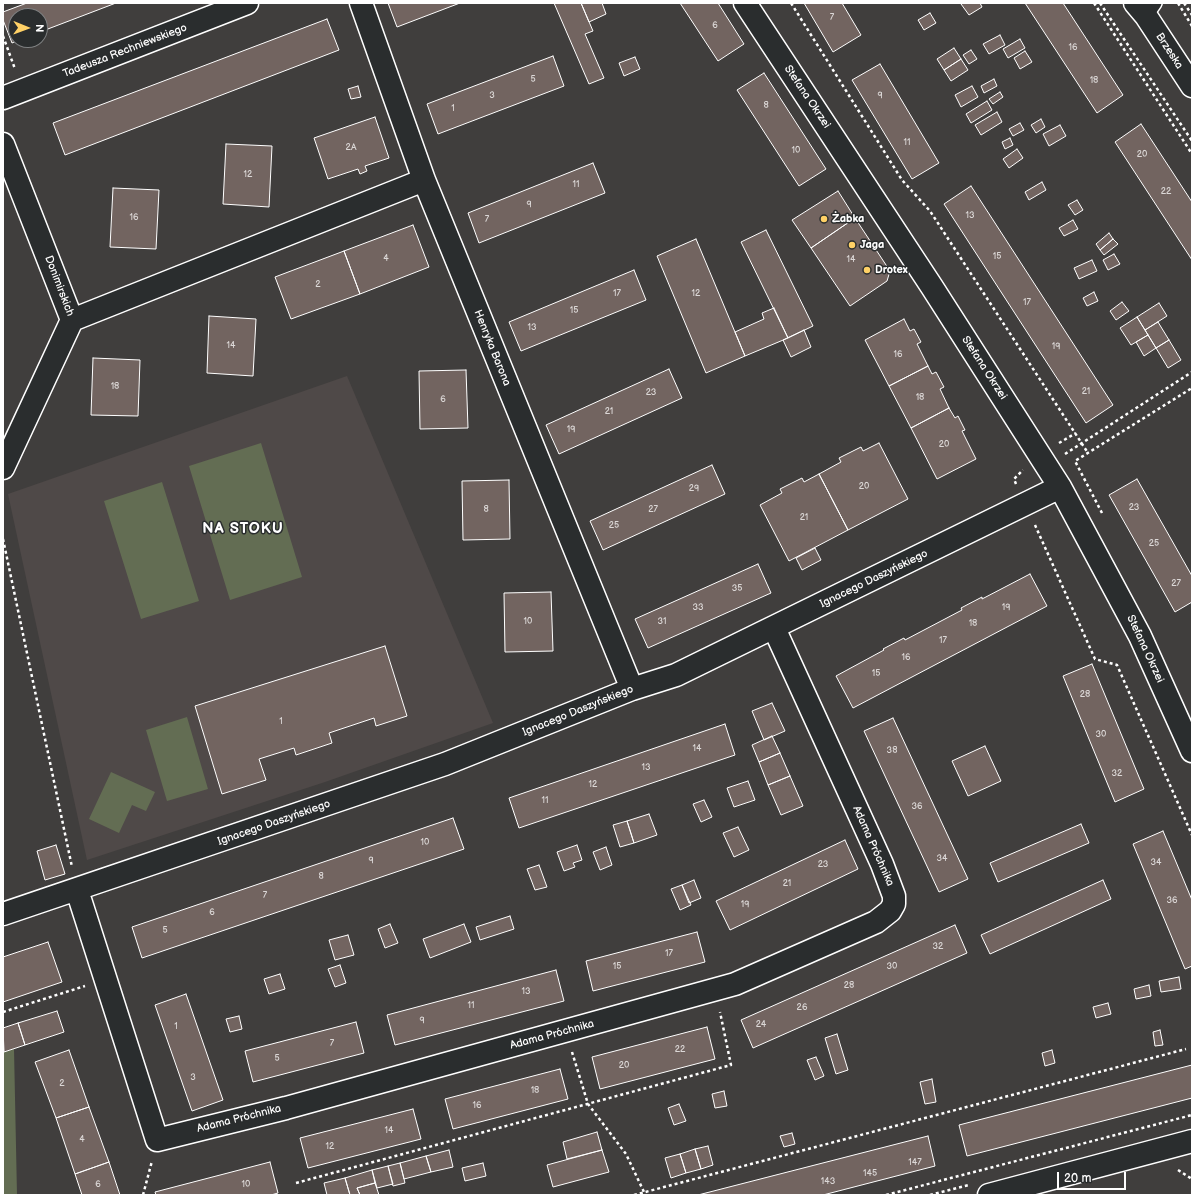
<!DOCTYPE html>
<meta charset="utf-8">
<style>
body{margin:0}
#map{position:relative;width:1195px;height:1198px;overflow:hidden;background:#403e3d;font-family:"Balsamiq Sans",sans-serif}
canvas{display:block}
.frame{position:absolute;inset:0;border:4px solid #fff;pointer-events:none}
.north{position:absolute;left:8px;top:8px;width:40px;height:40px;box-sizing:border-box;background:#2a2d2e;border:1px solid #7f8182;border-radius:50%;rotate:91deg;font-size:11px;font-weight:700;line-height:16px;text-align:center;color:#fff}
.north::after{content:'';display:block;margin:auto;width:14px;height:18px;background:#ffd166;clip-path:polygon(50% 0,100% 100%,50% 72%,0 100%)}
.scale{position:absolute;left:1057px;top:1172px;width:69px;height:18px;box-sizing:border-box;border:2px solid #fff;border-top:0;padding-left:5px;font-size:12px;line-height:14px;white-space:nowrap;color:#fff;-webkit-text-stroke:3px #2a2d2e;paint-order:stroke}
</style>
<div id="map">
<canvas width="1195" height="1198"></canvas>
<div class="frame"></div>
<div class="north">N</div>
<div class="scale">20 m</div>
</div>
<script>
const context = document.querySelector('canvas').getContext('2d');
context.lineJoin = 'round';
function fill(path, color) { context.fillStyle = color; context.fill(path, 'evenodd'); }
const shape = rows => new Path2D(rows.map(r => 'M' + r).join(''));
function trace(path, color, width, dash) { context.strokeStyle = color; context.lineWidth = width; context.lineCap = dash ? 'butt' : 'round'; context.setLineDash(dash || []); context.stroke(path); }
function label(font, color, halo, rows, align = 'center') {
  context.font = font + ' "Balsamiq Sans",sans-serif'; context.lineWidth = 3; context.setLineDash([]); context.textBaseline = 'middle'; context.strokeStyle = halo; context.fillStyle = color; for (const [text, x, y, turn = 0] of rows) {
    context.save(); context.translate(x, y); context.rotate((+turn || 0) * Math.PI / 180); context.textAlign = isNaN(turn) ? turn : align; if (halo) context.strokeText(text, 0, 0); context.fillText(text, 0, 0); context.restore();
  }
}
const built = shape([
 [347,376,493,723,325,782,87,860,8,494]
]);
const green = shape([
 [261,443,302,577,230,600,189,466],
 [162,482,199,601,141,619,104,501],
 [187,717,208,789,167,801,146,730],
 [111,772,155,792,146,811,132,805,119,833,89,819],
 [14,1049,17,1195,3,1195,3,1052]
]);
const building = shape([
 [27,3,116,3,40,32,40,16,16,16,16,40,19,40,12,43,3,20,3,12,27,3],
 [388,3,460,3,397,27,388,3],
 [554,3,581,3,593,31,585,34,604,78,589,84,554,3],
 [581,3,602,3,606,14,589,22,581,3],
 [680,3,718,3,744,44,718,61,680,3],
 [804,3,842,3,861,35,833,52,804,3],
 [963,3,980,3,982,7,969,15,961,4,963,3],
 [1025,3,1063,3,1123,95,1097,113,1025,3],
 [930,13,936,23,924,30,918,20,930,13],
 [327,19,339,50,65,155,53,123,327,19],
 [1000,35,1005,45,989,54,983,44,1000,35],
 [1020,39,1025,48,1008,58,1003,49,1020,39],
 [954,48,961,59,944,70,937,59,954,48],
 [971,50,977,59,969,64,963,55,971,50],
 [1025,51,1032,62,1020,69,1014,58,1025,51],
 [553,56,564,86,438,134,427,104,553,56],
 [635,57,640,69,624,76,619,63,635,57],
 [961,59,968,70,951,81,944,70,961,59],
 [880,64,939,163,912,179,852,80,880,64],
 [764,73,826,169,799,186,737,90,764,73],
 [994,79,997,86,984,93,981,86,994,79],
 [358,86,361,97,351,99,348,89,358,86],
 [972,86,978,97,961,107,955,95,972,86],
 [1000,92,1003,97,993,104,989,99,1000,92],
 [987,101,992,110,971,123,966,114,987,101],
 [997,112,1002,122,981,135,975,125,997,112],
 [375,117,389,158,365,166,367,171,360,174,358,169,328,179,314,138,375,117],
 [1041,119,1045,127,1036,133,1031,125,1041,119],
 [1020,123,1024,130,1013,136,1009,129,1020,123],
 [1141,124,1192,202,1192,260,1115,142,1141,124],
 [1060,125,1066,136,1049,146,1043,134,1060,125],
 [1010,138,1013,145,1005,149,1002,142,1010,138],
 [226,144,272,146,269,207,223,204,226,144],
 [1017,149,1023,158,1009,168,1003,159,1017,149],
 [593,163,605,193,479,243,468,213,593,163],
 [1042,182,1046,190,1029,200,1025,192,1042,182],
 [971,186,1113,405,1086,423,944,204,971,186],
 [113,188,159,190,156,249,110,247,113,188],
 [838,191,855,218,811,248,792,220,838,191],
 [1077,200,1083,210,1075,215,1068,205,1077,200],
 [855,218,890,271,887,281,850,306,811,248,855,218],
 [1073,220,1078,229,1064,236,1059,228,1073,220],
 [413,225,429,267,360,294,344,251,413,225],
 [766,230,813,326,788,338,741,242,766,230],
 [1109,233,1113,239,1100,250,1096,244,1109,233],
 [696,239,745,356,706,373,657,256,696,239],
 [1113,239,1118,244,1104,255,1100,250,1113,239],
 [344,251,360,294,291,319,275,277,344,251],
 [1114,254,1120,264,1108,270,1103,260,1114,254],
 [1092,260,1097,271,1079,279,1074,268,1092,260],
 [634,270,646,300,521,351,509,322,634,270],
 [1094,292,1098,301,1087,306,1083,298,1094,292],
 [1122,302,1129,311,1116,320,1110,311,1122,302],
 [1159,303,1167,316,1145,330,1137,317,1159,303],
 [774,308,788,338,745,356,735,332,764,319,762,313,774,308],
 [209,316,256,319,253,376,207,373,209,316],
 [1137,317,1148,335,1131,345,1120,328,1137,317],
 [904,319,910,331,914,329,921,342,917,344,928,366,889,386,865,340,904,319],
 [1158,322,1169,340,1156,348,1145,330,1158,322],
 [804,330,811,347,791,357,783,340,804,330],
 [1148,335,1156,348,1144,356,1136,342,1148,335],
 [1169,340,1181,360,1168,368,1156,348,1169,340],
 [93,358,140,360,138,416,91,415,93,358],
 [928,366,932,374,936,372,944,387,940,389,949,408,911,428,889,386,928,366],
 [669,369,682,398,559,454,546,425,669,369],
 [466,370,468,428,420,429,419,371,466,370],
 [949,408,955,418,958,416,965,430,962,431,976,459,937,479,911,428,949,408],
 [879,443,908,499,848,530,819,474,841,462,839,458,861,447,863,451,879,443],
 [712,465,725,494,603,550,590,521,712,465],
 [819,474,848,530,789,561,760,505,782,493,780,489,802,478,804,482,819,474],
 [1137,479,1192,576,1192,602,1175,612,1109,495,1137,479],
 [509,480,510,539,463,540,462,481,509,480],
 [815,548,821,560,802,570,796,558,815,548],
 [758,564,771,593,648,648,635,619,758,564],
 [1030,574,1047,606,853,708,836,676,884,650,883,649,904,638,905,640,962,610,961,608,982,597,982,599,1030,574],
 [551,592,553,651,505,652,504,593,551,592],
 [385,646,407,716,376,726,374,718,329,733,332,743,296,755,294,748,259,759,266,780,222,794,195,706,385,646],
 [1092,664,1144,789,1115,802,1063,676,1092,664],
 [772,703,785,731,764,740,752,711,772,703],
 [893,718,968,879,939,892,864,731,893,718],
 [725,724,735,755,519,828,509,798,725,724],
 [772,736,780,753,759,762,752,745,772,736],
 [985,746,1001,781,968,796,952,761,985,746],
 [780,753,790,776,768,785,759,762,780,753],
 [790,776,803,806,781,815,768,785,790,776],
 [748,781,755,800,734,807,727,788,748,781],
 [704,800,712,817,701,822,693,804,704,800],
 [649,814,657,835,634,843,627,821,649,814],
 [453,818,464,849,142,958,132,927,453,818],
 [627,821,634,843,620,847,613,825,627,821],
 [1081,824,1089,843,998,882,990,863,1081,824],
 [738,827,749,850,734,857,723,833,738,827],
 [1163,831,1192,900,1192,966,1185,969,1133,844,1163,831],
 [845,840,858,869,730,930,716,901,845,840],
 [56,845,65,874,45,880,37,851,56,845],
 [577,845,582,860,573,863,575,867,564,871,557,852,577,845],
 [606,847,612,865,600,870,593,852,606,847],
 [539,865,547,887,535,890,527,869,539,865],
 [694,880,701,898,689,903,682,885,694,880],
 [1103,880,1111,899,990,954,981,935,1103,880],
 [682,885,691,905,680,910,671,889,682,885],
 [510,916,514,929,480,940,476,927,510,916],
 [390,924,398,943,385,948,378,929,390,924],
 [464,924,471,942,430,958,423,939,464,924],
 [955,925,967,953,753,1048,741,1020,955,925],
 [697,932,705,962,593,991,586,961,697,932],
 [348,935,354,955,335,960,329,940,348,935],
 [48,942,62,982,3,1002,3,957,48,942],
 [340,965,346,983,335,987,328,969,340,965],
 [556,970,564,1001,395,1045,387,1015,556,970],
 [280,974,285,989,269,994,264,979,280,974],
 [1179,977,1181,989,1161,992,1159,981,1179,977],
 [1149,985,1151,996,1136,999,1134,989,1149,985],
 [186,994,223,1100,192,1111,155,1005,186,994],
 [1108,1003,1111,1014,1096,1018,1093,1007,1108,1003],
 [57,1011,64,1032,25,1045,18,1023,57,1011],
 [239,1016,242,1029,230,1032,226,1019,239,1016],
 [356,1022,364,1053,253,1082,245,1051,356,1022],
 [18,1023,25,1045,4,1052,3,1028,18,1023],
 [707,1027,715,1059,600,1089,592,1057,707,1027],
 [1160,1030,1163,1045,1155,1046,1153,1032,1160,1030],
 [837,1034,848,1070,836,1074,825,1038,837,1034],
 [69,1050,89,1107,56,1118,35,1062,69,1050],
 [1052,1050,1055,1063,1045,1066,1042,1053,1052,1050],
 [816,1057,824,1076,815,1080,807,1060,816,1057],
 [1192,1065,1192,1098,967,1156,959,1125,1192,1065],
 [560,1069,568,1099,453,1129,445,1099,560,1069],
 [932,1079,936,1102,925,1104,920,1082,932,1079],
 [724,1091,727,1106,715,1108,712,1094,724,1091],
 [679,1104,686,1121,674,1125,668,1108,679,1104],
 [89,1107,109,1162,75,1174,56,1118,89,1107],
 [413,1109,421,1139,308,1168,300,1138,413,1109],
 [597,1132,602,1150,567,1159,563,1142,597,1132],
 [792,1133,795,1144,784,1147,780,1136,792,1133],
 [928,1136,935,1166,823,1195,698,1195,928,1136],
 [708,1146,713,1165,701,1169,695,1149,708,1146],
 [695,1149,701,1169,686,1173,680,1154,695,1149],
 [449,1150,453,1167,431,1172,426,1156,449,1150],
 [602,1150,609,1172,553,1187,547,1165,602,1150],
 [680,1154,686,1173,671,1178,665,1158,680,1154],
 [426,1156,431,1172,404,1179,400,1163,426,1156],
 [109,1162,120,1195,82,1195,75,1174,109,1162],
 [270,1162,278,1193,271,1195,156,1195,155,1192,270,1162],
 [400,1163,405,1183,393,1186,388,1166,400,1163],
 [483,1163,486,1176,465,1181,462,1168,483,1163],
 [388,1166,393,1184,377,1188,372,1170,388,1166],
 [372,1170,375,1183,357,1188,360,1195,350,1195,345,1178,372,1170],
 [345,1178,350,1195,327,1195,324,1183,345,1178],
 [375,1183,379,1195,360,1195,357,1188,375,1183]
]);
const path = shape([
 [791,3,902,180,930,211,1088,453],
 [1094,3,1192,154],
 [1100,3,1192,141],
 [1178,3,1192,26],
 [1184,3,1192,15],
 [3,36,15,69],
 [1059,443,1076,433],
 [1065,454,1192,372],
 [1016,484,1014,479,1023,470],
 [1102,513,1075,461,1192,388],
 [1035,525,1095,659,1117,665,1192,835],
 [3,539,72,867],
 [3,1012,85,986],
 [572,1052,588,1104,626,1154,644,1192],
 [1178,1170,1192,1179],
 [296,1183,731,1065,720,1012],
 [143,1195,152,1161],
 [634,1195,1186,1049],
 [886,1195,1192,1115],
 [930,1195,969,1185]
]);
const lane = shape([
 [1146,16,1155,3]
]);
const street = shape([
 [361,3,424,180,632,689],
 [745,3,932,287,1060,487,1140,636,1192,751],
 [3,98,247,3],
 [3,144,72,320,3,468],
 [72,320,424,180],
 [77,890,157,1140,286,1108,735,984,876,922,890,911,894,904,894,896,882,864,774,628],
 [3,914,445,764,632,689,676,675,1060,487],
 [989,1195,1192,1141]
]);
const secondary = shape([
 [1135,3,1146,16,1192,86]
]);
const markers = [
 [824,219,4,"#ffd166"],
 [852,245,4,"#ffd166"],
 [867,270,4,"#ffd166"]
];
const numberNames = [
 ["7",832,18],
 ["6",715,26],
 ["16",1073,48],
 ["5",533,80],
 ["18",1094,81],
 ["3",492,96],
 ["9",880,96],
 ["8",766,106],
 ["1",453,109],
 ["11",907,143],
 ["2A",351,148],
 ["10",796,151],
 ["20",1142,155],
 ["12",248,175],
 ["11",576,185],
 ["22",1166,192],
 ["9",529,205],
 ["13",970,216],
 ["16",134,218],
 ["7",487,220],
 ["15",997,257],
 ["4",386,259],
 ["14",851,260],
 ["2",318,285],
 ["17",617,294],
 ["12",696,294],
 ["17",1027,303],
 ["15",574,311],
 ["13",532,328],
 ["14",231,346],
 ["19",1056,347],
 ["16",898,355],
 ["18",115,387],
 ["21",1086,392],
 ["23",651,393],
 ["18",920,398],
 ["6",443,400],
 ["21",609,412],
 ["19",571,430],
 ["20",944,445],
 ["20",864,487],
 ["29",694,489],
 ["23",1134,508],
 ["8",486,510],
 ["27",653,510],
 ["21",804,518],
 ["25",614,526],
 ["25",1154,544],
 ["27",1176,584],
 ["35",737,589],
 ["33",698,608],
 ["19",1006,608],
 ["10",528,622],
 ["31",662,622],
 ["18",973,624],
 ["17",943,641],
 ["16",906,658],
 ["15",876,674],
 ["28",1085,695],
 ["1",281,722],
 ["30",1101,735],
 ["14",697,749],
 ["38",892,751],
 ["13",646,768],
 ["32",1117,774],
 ["12",593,785],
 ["11",545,801],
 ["36",917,807],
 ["10",425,843],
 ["34",942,859],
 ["9",371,861],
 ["34",1156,863],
 ["23",823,865],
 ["8",321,877],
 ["21",787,884],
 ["7",265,896],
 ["36",1172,901],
 ["19",745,905],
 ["6",212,913],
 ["5",165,931],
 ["32",938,947],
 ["17",669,954],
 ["15",617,967],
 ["30",892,967],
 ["28",849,986],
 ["13",526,992],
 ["11",471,1006],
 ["26",802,1008],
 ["9",422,1021],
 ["24",761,1025],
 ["1",176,1027],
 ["7",332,1044],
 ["22",680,1050],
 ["5",277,1059],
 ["20",624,1066],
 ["3",193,1078],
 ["2",62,1084],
 ["18",535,1091],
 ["16",477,1106],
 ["14",389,1131],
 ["4",82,1140],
 ["12",330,1147],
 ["147",915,1163],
 ["145",870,1174],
 ["143",828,1182],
 ["6",98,1185],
 ["10",246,1185]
];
const streetNames = [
 ["Tadeusza Rechniewskiego",125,51,-21],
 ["Brzeska",1169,51,57],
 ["Stefana Okrzei",807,97,56],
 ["Donimirskich",59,286,69],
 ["Henryka Barona",492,348,68],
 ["Stefana Okrzei",984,368,57],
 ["Ignacego Daszyńskiego",874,579,-26],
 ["Stefana Okrzei",1145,649,65],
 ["Ignacego Daszyńskiego",578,711,-22],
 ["Ignacego Daszyńskiego",274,823,-19],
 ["Adama Próchnika",873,846,66],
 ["Adama Próchnika",552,1035,-15],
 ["Adama Próchnika",239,1119,-14]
];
const poiNames = [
 ["Żabka",832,219],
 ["Jaga",860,245],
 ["Drotex",875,270]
];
const districtNames = [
 ["NA STOKU",243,529]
];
fill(built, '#4f4948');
fill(green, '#636d53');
fill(building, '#726460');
trace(building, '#fff', 1);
trace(lane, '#fff', 16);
trace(street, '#fff', 25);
trace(secondary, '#fff', 25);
trace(path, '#fff', 2.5, [3, 3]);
trace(lane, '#2a2d2e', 13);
trace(street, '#2a2d2e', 22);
trace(secondary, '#2a2d2e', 22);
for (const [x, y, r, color] of markers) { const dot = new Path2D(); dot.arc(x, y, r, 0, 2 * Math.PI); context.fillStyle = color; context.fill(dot); trace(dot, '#2a2d2e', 1.5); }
label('9px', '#dcd8d7', null, numberNames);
label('11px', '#fff', '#2a2d2e', streetNames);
label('bold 11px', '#fff', '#2a2d2e', poiNames, 'left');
context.letterSpacing = '1px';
label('bold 15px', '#fff', '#2a2d2e', districtNames);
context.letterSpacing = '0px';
</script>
